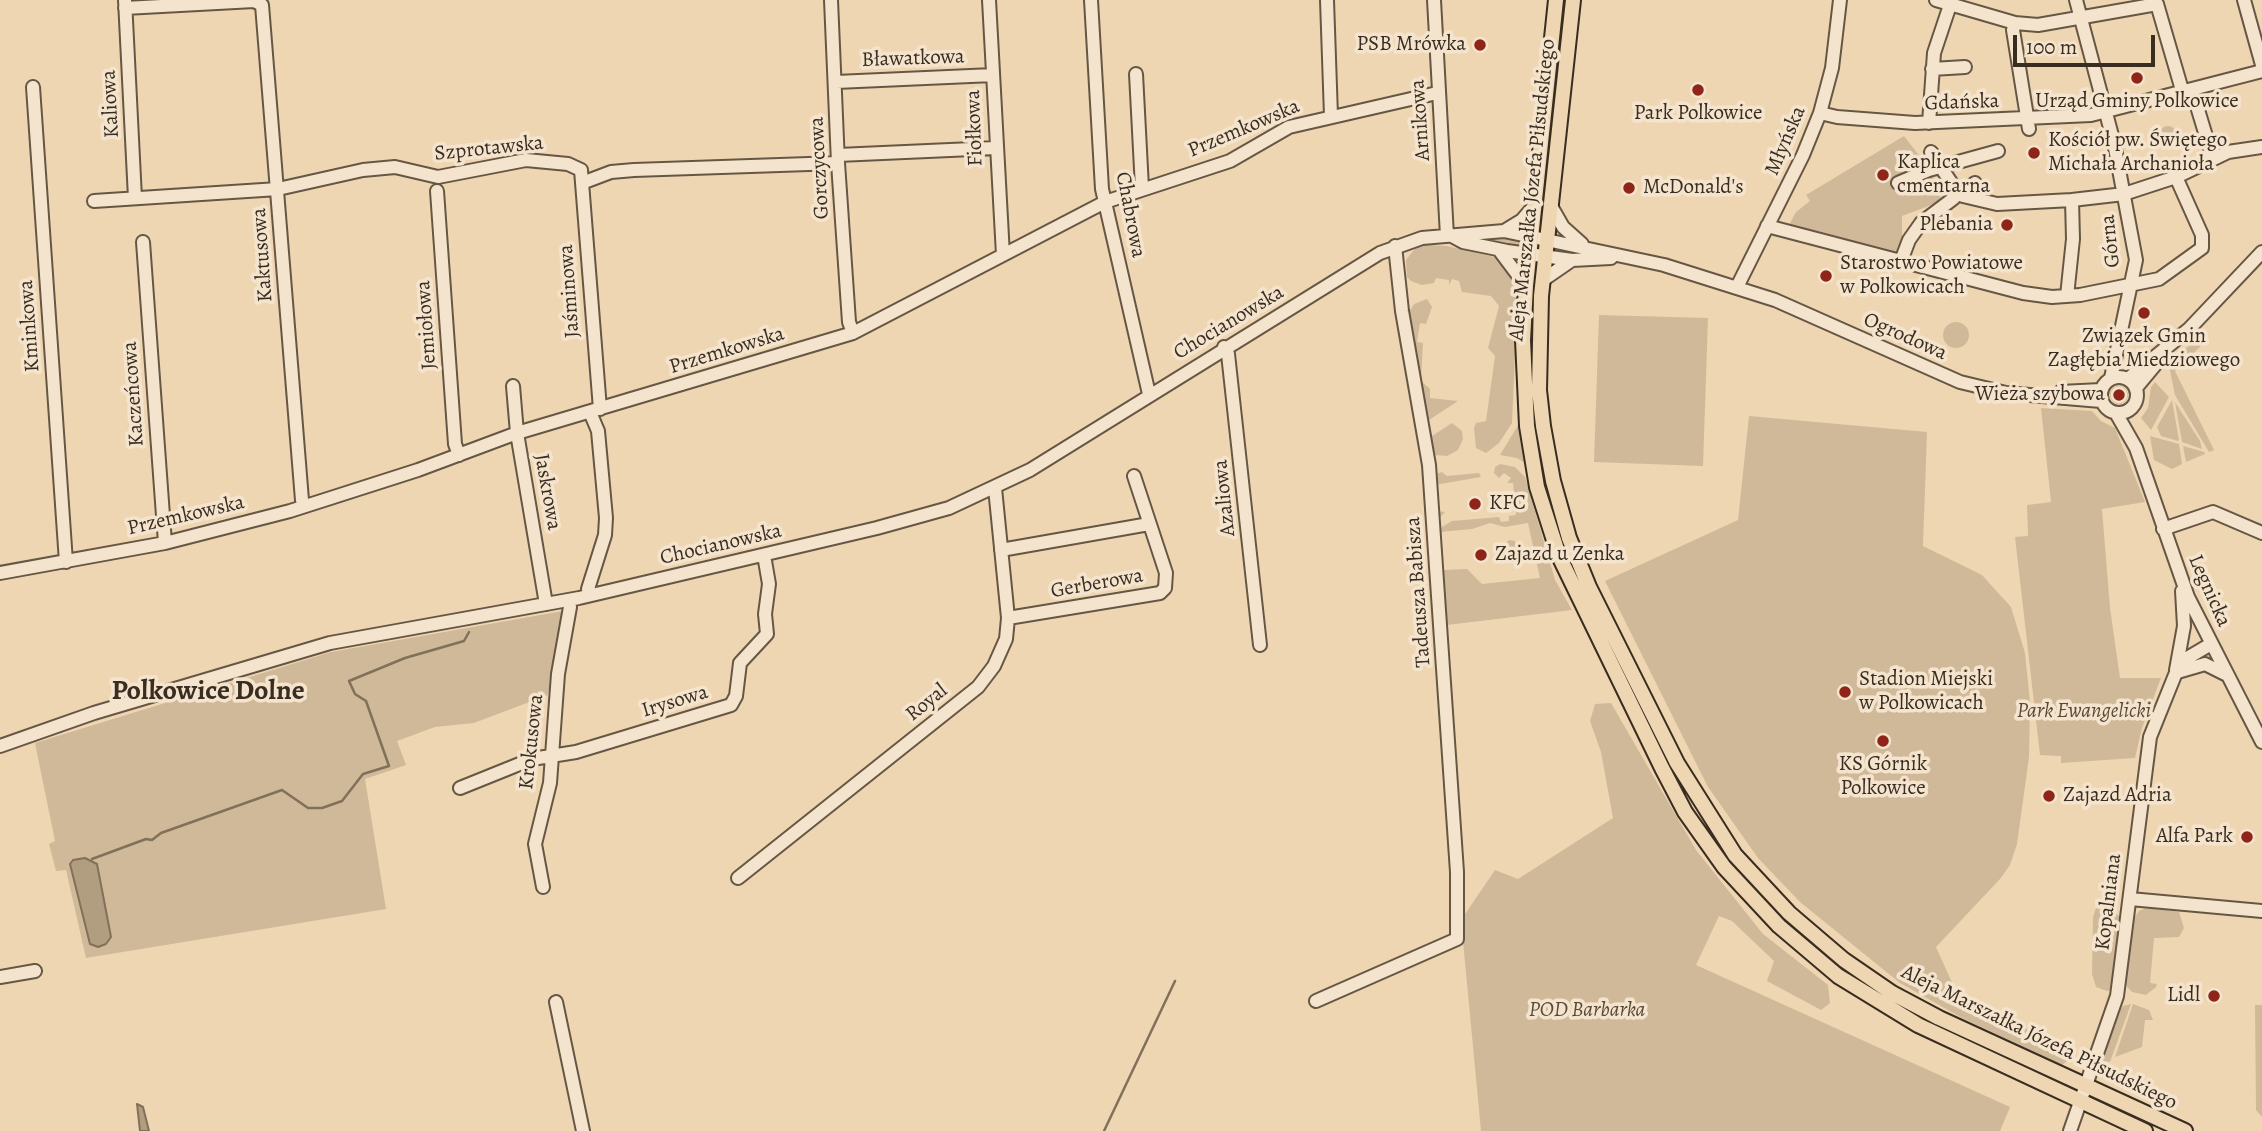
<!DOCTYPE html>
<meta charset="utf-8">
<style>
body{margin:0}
#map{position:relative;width:2262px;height:1131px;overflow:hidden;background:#efd6b2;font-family:Alegreya,serif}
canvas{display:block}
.scale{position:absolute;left:2013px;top:35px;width:142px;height:32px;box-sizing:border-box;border:4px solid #382d20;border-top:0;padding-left:9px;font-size:21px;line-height:24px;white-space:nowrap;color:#382d20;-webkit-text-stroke:5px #f5e4cd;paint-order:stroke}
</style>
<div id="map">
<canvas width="2262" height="1131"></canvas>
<div class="scale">100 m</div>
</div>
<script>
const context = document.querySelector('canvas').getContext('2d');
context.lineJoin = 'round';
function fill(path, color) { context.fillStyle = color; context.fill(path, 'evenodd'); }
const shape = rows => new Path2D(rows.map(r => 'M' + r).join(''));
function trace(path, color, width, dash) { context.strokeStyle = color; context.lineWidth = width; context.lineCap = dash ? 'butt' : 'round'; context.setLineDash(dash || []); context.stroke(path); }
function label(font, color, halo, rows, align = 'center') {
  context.font = font + ' Alegreya,serif'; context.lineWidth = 7; context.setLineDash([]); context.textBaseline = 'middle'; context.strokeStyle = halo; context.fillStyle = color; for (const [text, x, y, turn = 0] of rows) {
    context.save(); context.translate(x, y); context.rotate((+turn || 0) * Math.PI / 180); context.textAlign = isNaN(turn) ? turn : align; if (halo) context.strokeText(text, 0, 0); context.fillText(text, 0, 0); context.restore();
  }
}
const green = shape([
 '2160 134a8 8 0 1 1 16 0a8 8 0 1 1-16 0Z',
 [1904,136,1928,167,1942,201,1902,216,1902,253,1822,236,1789,225,1796,212,1810,201,1806,195],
 [1505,236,1522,243,1517,246,1480,239],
 [1426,245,1447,246,1498,258,1518,285,1512,423,1499,443,1486,453,1476,448,1474,428,1476,423,1486,421,1495,356,1488,348,1499,306,1491,296,1462,292,1459,281,1452,279,1449,285,1449,280,1436,278,1434,283,1422,285,1411,281,1407,277,1406,260,1417,246],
 [1427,299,1432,307,1426,324,1420,323,1417,342,1423,343,1421,381,1430,389,1430,398,1458,401,1429,420,1432,436,1452,423,1462,431,1463,439,1458,450,1447,456,1435,455,1432,451,1408,314,1414,304],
 [1599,315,1708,318,1703,466,1594,462],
 '1943 335a13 13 0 1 1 26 0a13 13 0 1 1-26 0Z',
 [2195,339,2203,344,2175,371,2214,450,2209,452,2175,395,2169,366],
 [2155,382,2169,397,2151,430,2141,418,2148,408,2151,387],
 '2110 395a9 9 0 1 1 18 0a9 9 0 1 1-18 0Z',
 [2172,400,2179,440,2178,441,2161,436,2157,427],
 [2175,402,2200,441,2202,449,2182,442],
 [2041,408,2092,411,2101,421,2115,428,2145,502,2102,509,2110,608,2120,678,2161,678,2142,728,2135,758,2061,763,2061,756,2040,755,2015,537,2028,536,2027,505,2051,502],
 [1749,416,1927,432,1923,546,1982,575,2011,607,2025,653,2030,702,2029,757,2017,844,2010,865,2000,879,1936,947,1959,998,2062,1045,2071,1058,2062,1065,1962,1018,1900,983,1800,902,1758,858,1708,787,1605,581,1738,520],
 [1520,422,1528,465,1517,458,1500,455],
 [2150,436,2179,444,2182,464,2172,469,2154,460],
 [2183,446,2204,452,2205,454,2186,462],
 [1500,464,1515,467,1525,477,1555,580,1572,610,1447,625,1443,570,1467,569,1482,584,1540,578,1528,523,1505,527,1490,523,1472,529,1440,532,1442,527,1452,521,1499,517,1501,522,1509,521,1509,516,1516,515,1513,483,1507,483,1511,478,1504,473,1499,478,1494,473,1495,467],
 [1442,472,1447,476,1479,473,1481,477,1435,485,1437,511,1445,512,1440,517,1436,514,1433,479,1435,474],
 [1509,540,1515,541,1518,557,1501,559,1497,553],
 [563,611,548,695,474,723,435,727,397,741,406,765,365,779,386,909,86,958,66,870,56,871,49,844,55,841,35,743,331,652],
 [1611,703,1696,850,1763,934,1828,985,1830,1003,1821,1010,1767,981,1774,961,1732,921,1719,916,1696,965,2010,1107,2000,1131,1481,1131,1461,920,1495,870,1518,879,1613,818,1601,752,1590,721,1595,704],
 [2105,903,2121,918,2111,990,2107,991,2096,987,2092,974,2093,917,2097,905],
 [2148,907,2179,912,2184,928,2179,937,2154,938,2150,983,2157,984,2156,987,2146,995,2132,992,2124,983,2133,920,2139,911],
 [2131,1004,2110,1062,2101,1061,2116,1016,2123,1006],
 [2133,1004,2149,1010,2153,1020,2145,1020,2142,1047,2115,1057],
 [2255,1005,2262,1005,2262,1117,2256,1110]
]);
const water = shape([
 [85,858,97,864,111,937,106,944,98,947,90,944,70,864,73,860,85,858],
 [137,1104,143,1107,149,1131,140,1131,137,1104]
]);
const stream = shape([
 [92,859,146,839,152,840,161,833,282,790,308,808,322,808,342,801,363,774,389,766,366,701,355,694,349,681,405,658,464,641,469,632],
 [1104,1131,1175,981]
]);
const minor = shape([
 [125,0,135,198],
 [831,0,838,163,849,322,853,333],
 [989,0,1003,255],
 [1091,0,1102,189,1149,394],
 [1327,0,1331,116],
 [1434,0,1447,236],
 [1936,0,2015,23,2013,30,2029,129],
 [2076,0,2114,143,2136,260,2111,378],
 [2244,0,2262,65],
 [2157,4,2182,90],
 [125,8,254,1,262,5,302,500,305,506],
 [2015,23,2038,25,2157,4],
 [1932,69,1965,67],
 [1136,74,1142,188],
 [836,82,993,75],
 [33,87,66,562],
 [2192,90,2213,159],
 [1820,113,1837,117,1915,123,2091,115,2262,71],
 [1929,123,1934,53,1950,5],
 [1931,152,1956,190],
 [838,155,995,148],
 [582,183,611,172,634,170,838,163],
 [1898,183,1929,170,1998,151],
 [437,191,455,444,459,455],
 [1963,193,1975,183],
 [1963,196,1997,204,2072,200],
 [94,201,278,189,363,170,395,167,438,177,526,160,568,164,581,170,600,409],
 [1551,206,1563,227,1582,244],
 [1767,226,2023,293,2052,297,2080,295,2159,279,2202,248,2202,235,2176,177],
 [1504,231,1522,220,1535,205],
 [1452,236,1463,242,1507,251,1572,260,1611,258],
 [143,242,165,543],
 [1499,250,1526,286],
 [1901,261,1909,240,1921,223,1954,198],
 [1543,280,1572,260],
 [1737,287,1803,155,1820,113,1832,68,1840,0],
 [2067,296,2073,239,2072,200,2124,194,2176,177,2228,152,2262,147],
 [1224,347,1228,354,1260,645],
 '2101 395a18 18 0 1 1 36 0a18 18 0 1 1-36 0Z',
 [2128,379,2189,329,2262,252],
 [513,386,517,433,546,604],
 [2136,388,2161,358],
 [2060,392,2101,390],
 [2116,413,2136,448,2188,597,2262,742],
 [2163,529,2213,512,2262,533],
 [1001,550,1149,524],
 [0,573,165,543,290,511,418,470,517,433,853,333,1105,202,1230,161,1289,127,1437,93],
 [589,595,588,589,605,535,606,518,598,431,590,412],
 [1008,618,1160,593,1165,588,1166,573,1134,476],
 [2176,670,2184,626,2182,591],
 [2181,671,2205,664,2225,674],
 [0,746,94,713,330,643,579,598,877,528,949,508,1030,470,1380,253,1422,238,1504,231,1664,265,1775,300,1960,382,2006,393,2101,401],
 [460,788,532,759,576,752,731,705,736,696,740,663,767,634,765,614,769,584,764,555],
 [738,878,978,687,994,666,1006,639,1008,618,995,488],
 [543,887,535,844,550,783,558,674,570,607,568,600],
 [2130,899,2262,911],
 [0,977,35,971],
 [1316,1001,1457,939,1457,872,1429,465,1402,311,1395,246],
 [556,1002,583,1131],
 [2070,1131,2117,996,2150,737,2175,675,2189,657,2211,644]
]);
const major = shape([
 [1556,0,1526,286,1523,340,1527,426,1537,487,1559,556,1662,768,1685,812,1724,867,1779,926,1838,976,1918,1025,2145,1131],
 [1573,0,1541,296,1539,390,1543,426,1553,481,1569,538,1589,587,1677,763,1735,855,1789,913,1844,960,1892,993,1939,1018,2185,1131]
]);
const markers = [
 [1480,45,7,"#8f2418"],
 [2137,78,7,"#8f2418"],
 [1698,90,7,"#8f2418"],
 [2034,153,7,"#8f2418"],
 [1883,175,7,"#8f2418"],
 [1629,188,7,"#8f2418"],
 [2007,225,7,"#8f2418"],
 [1826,276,7,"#8f2418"],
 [2144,313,7,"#8f2418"],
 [2119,395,7,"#8f2418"],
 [1475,504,7,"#8f2418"],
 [1481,555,7,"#8f2418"],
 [1845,692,7,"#8f2418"],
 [1883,741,7,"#8f2418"],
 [2049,796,7,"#8f2418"],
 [2247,837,7,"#8f2418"],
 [2214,996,7,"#8f2418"]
];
const poiNames = [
 ["PSB Mrówka",1466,45,"right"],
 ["Urząd Gminy Polkowice",2137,102,"center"],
 ["Park Polkowice",1698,114,"center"],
 ["Kościół pw. Świętego",2048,141],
 ["Michała Archanioła",2048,165],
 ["Kaplica",1897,163],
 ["cmentarna",1897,187],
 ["McDonald's",1643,188],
 ["Plebania",1993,225,"right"],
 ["Starostwo Powiatowe",1840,264],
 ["w Polkowicach",1840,288],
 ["Związek Gmin",2144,337,"center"],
 ["Zagłębia Miedziowego",2144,361,"center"],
 ["Wieża szybowa",2105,395,"right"],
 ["KFC",1489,504],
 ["Zajazd u Zenka",1495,555],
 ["Stadion Miejski",1859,680],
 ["w Polkowicach",1859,704],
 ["KS Górnik",1883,765,"center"],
 ["Polkowice",1883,789,"center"],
 ["Zajazd Adria",2063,796],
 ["Alfa Park",2233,837,"right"],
 ["Lidl",2200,996,"right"]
];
const streetNames = [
 ["Bławatkowa",913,59,-2],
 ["Gdańska",1962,103,-2],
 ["Kaliowa",111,104,-93],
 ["Arnikowa",1421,120,-94],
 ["Fiołkowa",975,128,-92],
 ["Przemkowska",1244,129,-23],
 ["Młyńska",1786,141,-67],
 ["Szprotawska",489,149,-6],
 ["Gorczycowa",820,168,-93],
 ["Aleja Marszałka Józefa Piłsudskiego",1533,190,-84],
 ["Chabrowa",1130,215,79],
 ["Górna",2111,241,-96],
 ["Kaktusowa",263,255,-94],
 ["Jaśminowa",570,291,-94],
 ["Chocianowska",1229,323,-31],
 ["Jemiołowa",427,325,-94],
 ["Kminkowa",30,326,-94],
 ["Ogrodowa",1905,337,24],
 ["Przemkowska",727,351,-17],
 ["Kaczeńcowa",134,394,-94],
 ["Jaskrowa",547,492,80],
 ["Azaliowa",1225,498,-96],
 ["Przemkowska",186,516,-13],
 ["Chocianowska",721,545,-13],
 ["Gerberowa",1097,584,-10],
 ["Legnicka",2209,591,66],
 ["Tadeusza Babisza",1419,592,-94],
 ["Irysowa",675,702,-17],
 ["Royal",927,703,-39],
 ["Krokusowa",532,742,-84],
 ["Kopalniana",2109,902,-83],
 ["Aleja Marszałka Józefa Piłsudskiego",2039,1038,26]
];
const parkNames = [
 ["Park Ewangelicki",2084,712],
 ["POD Barbarka",1587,1011]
];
const districtNames = [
 ["Polkowice Dolne",208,692]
];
fill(green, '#d0b999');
fill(water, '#b19d80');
trace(water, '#81705a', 2);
trace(stream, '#81705a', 2.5);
trace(minor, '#665744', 16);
trace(major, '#382d20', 18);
trace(minor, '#f5e4cd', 12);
trace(major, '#efd6b2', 14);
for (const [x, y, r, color] of markers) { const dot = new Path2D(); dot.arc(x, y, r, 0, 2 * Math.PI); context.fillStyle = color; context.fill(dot); trace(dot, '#f5e4cd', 2.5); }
label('21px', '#382d20', '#f5e4cd', poiNames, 'left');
label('21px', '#382d20', '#f5e4cd', streetNames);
label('italic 21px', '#564938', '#f5e4cd', parkNames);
label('bold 28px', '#382d20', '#f5e4cd', districtNames);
</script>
